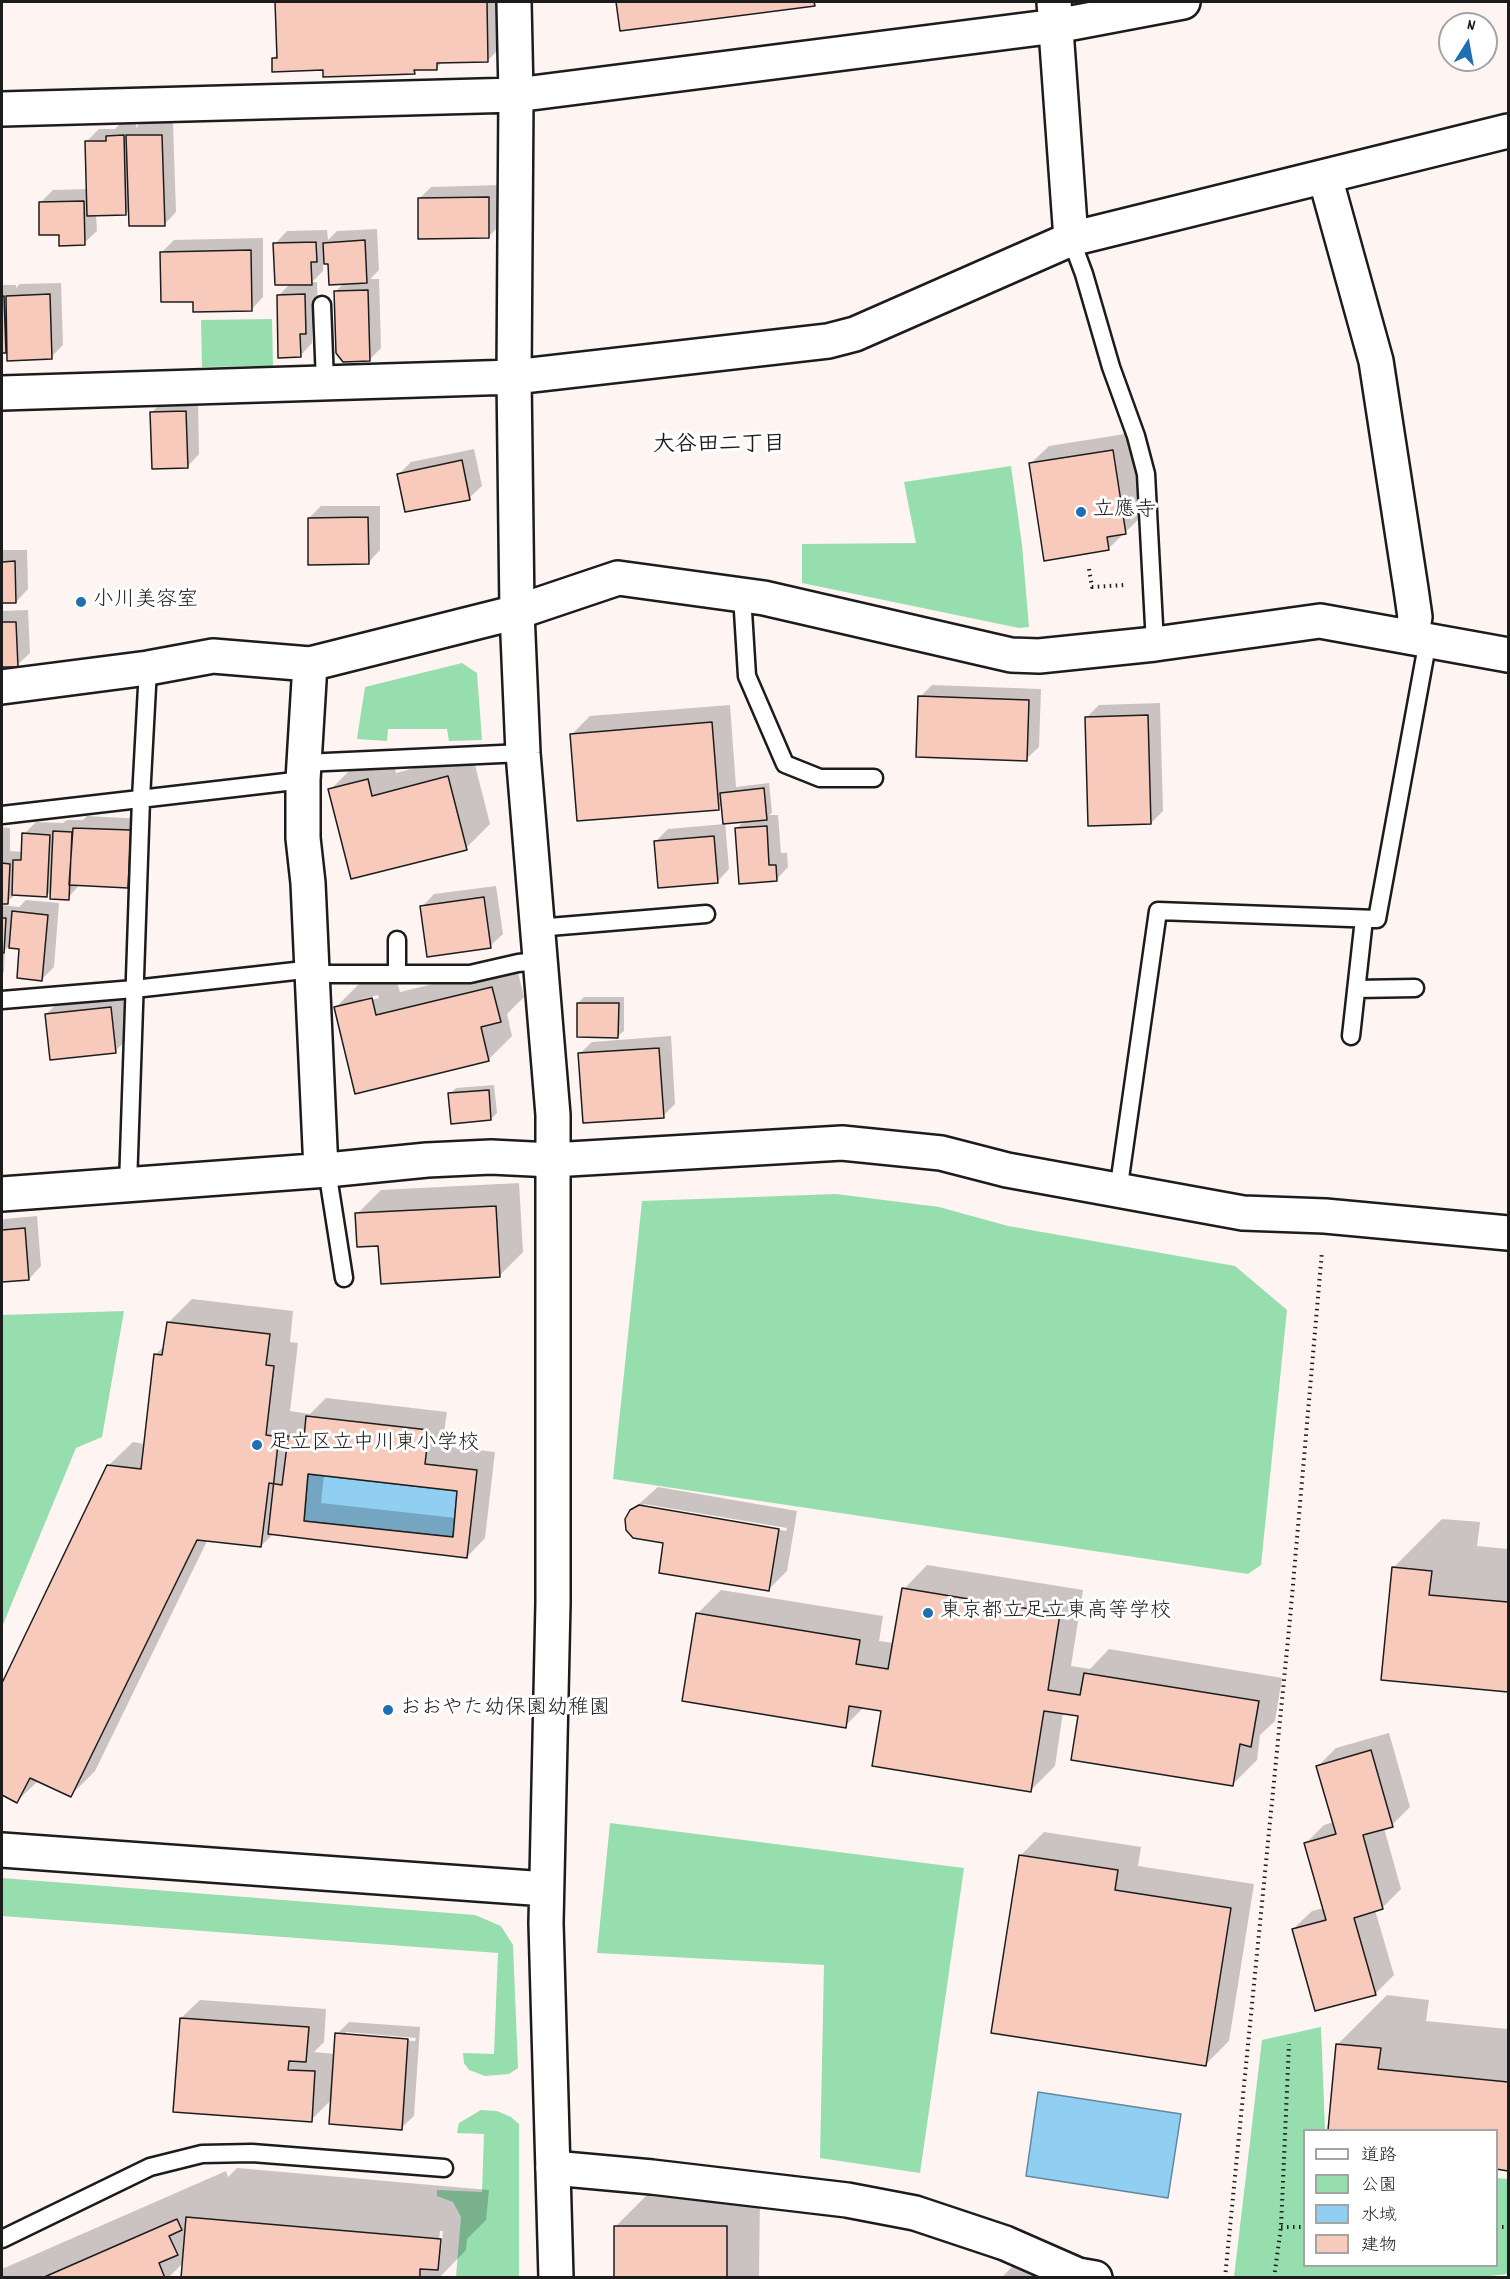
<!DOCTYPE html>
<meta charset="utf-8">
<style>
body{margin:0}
#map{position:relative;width:1510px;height:2279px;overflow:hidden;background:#fef4f2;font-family:Dekko,"Klee One",sans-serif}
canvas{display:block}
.frame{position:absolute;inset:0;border:3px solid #1c1c1c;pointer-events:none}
.legend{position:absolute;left:1303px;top:2129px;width:195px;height:138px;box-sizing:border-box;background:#fff;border:2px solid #a4a4a4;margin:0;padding:8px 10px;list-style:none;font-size:18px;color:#1c1c1c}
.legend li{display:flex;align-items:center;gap:12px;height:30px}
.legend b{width:30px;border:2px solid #a4a4a4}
.north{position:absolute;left:1438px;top:12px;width:60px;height:60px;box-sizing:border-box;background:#fff;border:2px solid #a4a4a4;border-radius:50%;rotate:11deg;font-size:16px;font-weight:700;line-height:24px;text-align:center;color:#1c1c1c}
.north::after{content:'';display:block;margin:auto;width:21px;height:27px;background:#1f6fb2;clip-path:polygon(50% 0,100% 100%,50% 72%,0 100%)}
</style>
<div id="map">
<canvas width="1510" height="2279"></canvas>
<div class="frame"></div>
<ul class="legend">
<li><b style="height:8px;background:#fff"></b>道路</li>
<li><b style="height:16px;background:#96deae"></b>公園</li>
<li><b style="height:16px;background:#91cff2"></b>水域</li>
<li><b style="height:16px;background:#f8cabc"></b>建物</li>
</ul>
<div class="north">N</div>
</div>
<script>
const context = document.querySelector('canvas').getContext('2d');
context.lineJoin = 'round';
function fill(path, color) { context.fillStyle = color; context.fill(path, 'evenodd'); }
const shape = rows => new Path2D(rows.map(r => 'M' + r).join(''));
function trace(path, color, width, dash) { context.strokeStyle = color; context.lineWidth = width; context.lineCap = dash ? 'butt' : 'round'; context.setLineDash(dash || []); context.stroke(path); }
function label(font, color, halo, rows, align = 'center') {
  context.font = font + ' Dekko,"Klee One",sans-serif'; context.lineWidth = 6; context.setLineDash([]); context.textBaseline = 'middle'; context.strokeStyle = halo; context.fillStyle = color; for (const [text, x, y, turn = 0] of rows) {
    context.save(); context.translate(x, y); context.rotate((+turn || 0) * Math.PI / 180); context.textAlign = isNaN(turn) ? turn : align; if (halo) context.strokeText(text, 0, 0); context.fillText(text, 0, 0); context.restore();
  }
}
const green = shape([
 [272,319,273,366,202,367,201,320],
 [1011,466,1022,545,1029,627,1019,628,802,583,802,544,916,543,904,482],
 [462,663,477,673,482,740,449,741,447,729,388,729,387,741,357,739,365,687],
 [836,1194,939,1207,1008,1226,1235,1266,1287,1310,1261,1565,1248,1574,613,1479,642,1201],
 [124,1311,102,1437,76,1448,2,1627,2,1315],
 [610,1823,964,1868,920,2173,820,2158,824,1965,597,1953],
 [2,1878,475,1915,501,1926,513,1945,518,2068,509,2074,485,2076,469,2070,464,2063,463,2053,494,2054,498,1953,2,1916],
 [1321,2027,1325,2130,1304,2130,1304,2266,1496,2266,1497,2178,1508,2179,1508,2274,1472,2278,1234,2277,1262,2040],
 [481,2110,497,2111,511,2117,519,2124,519,2277,456,2277,461,2217,453,2202,437,2196,437,2190,482,2192,484,2134,457,2133,459,2123]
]);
const water = shape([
 [308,1474,457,1491,453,1537,304,1521,308,1474],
 [1038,2092,1181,2114,1168,2198,1026,2176,1038,2092]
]);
const shadow = shape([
 [277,2,511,2,512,36,488,60,443,62,436,68,418,69,414,73,324,69,273,58,278,54],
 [618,2,817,2,814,4,621,29],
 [140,123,173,123,176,212,164,225,130,209,125,214,96,214,97,231,84,243,61,233,40,203,53,190,88,189,86,142,99,129,115,129,120,124,136,124,136,128],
 [500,185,501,224,489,236,419,199,431,187],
 [377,229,379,270,370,279,379,279,381,348,369,360,335,292,344,283,329,262,323,262,323,271,312,282,317,282,318,321,312,326,312,343,300,356,279,295,290,284,275,244,287,231,327,230,328,240,337,231],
 [263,238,263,297,251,310,194,300,162,252,174,240],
 [61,283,63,345,51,357,2,351,2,285,16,285,16,288,20,284],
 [164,400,198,400,199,454,187,467,151,413],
 [1131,433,1144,514,1108,549,1030,464,1049,446],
 [474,449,482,486,469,498,399,474,411,462],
 [321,506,380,506,380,550,368,563,309,518],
 [2,550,27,550,28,589,16,602,2,602],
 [28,610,30,653,17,665,2,666,2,611],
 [932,685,1041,689,1039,747,1026,759,920,697],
 [1160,703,1163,811,1151,823,1087,717,1099,705],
 [730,705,736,787,769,783,772,813,769,815,778,815,781,853,787,853,788,867,776,880,736,829,745,820,725,822,729,869,717,882,656,841,668,829,725,824,723,804,718,808,572,734,590,716],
 [472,753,490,824,466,848,330,790,354,766,392,756,396,773],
 [87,816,143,819,140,874,127,886,80,884,68,898,52,891,47,895,16,894,7,902,2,902,2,827,10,828,10,851,23,852,24,834,36,822,63,823,67,820,83,820],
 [496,886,503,934,490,946,422,907,434,894],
 [26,900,59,903,54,967,42,979,21,948,9,946,5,950,4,972,2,974,2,905,19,907],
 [516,964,524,997,507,1014,512,1036,488,1060,335,1008,359,984,395,975,400,992],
 [378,995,379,998,362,1002,362,999],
 [123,995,128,1039,115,1051,46,1014,59,1002],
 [584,997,624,997,624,1031,618,1036,578,1003],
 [671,1036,675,1104,663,1116,579,1054,592,1042],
 [494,1085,497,1113,491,1119,450,1094,456,1088],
 [519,1183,523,1252,499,1276,380,1244,357,1214,381,1190],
 [37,1216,41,1266,29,1279,2,1280,2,1221,4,1219],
 [192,1299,293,1311,290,1342,298,1343,290,1411,310,1414,326,1398,447,1412,442,1446,495,1452,485,1538,467,1557,274,1533,261,1546,208,1539,95,1771,71,1795,39,1780,17,1801,2,1794,2,1687,108,1466,133,1442,145,1444,155,1355,165,1345,168,1323],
 [324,1475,459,1489,456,1518,321,1503],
 [658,1487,797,1511,787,1571,768,1590,665,1542,631,1511],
 [644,1504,787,1528,786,1531,644,1507],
 [1442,1519,1480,1522,1477,1546,1508,1549,1508,1690,1383,1678,1393,1568],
 [927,1565,1083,1590,1071,1666,1090,1669,1109,1649,1282,1678,1275,1721,1260,1735,1257,1760,1233,1784,1080,1715,1063,1712,1055,1766,1031,1790,883,1710,864,1707,845,1726,697,1614,721,1590,883,1616,879,1641,894,1643,904,1589],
 [1389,1733,1410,1807,1392,1825,1384,1828,1401,1889,1382,1908,1375,1910,1394,1975,1376,1993,1316,2010,1293,1929,1312,1911,1324,1908,1306,1843,1324,1825,1334,1822,1318,1766,1336,1748],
 [1044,1832,1141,1847,1138,1866,1254,1884,1229,2041,1205,2065,1020,1856],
 [1387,1995,1429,2000,1426,2021,1508,2029,1508,2169,1496,2168,1496,2130,1330,2130,1338,2044],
 [200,2000,326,2009,324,2042,314,2052,335,2054,337,2034,349,2022,420,2027,414,2116,401,2128,332,2099,311,2120,181,2018],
 [346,2032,416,2038,415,2041,346,2036],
 [237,2168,489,2190,486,2220,467,2239,466,2250,439,2278,183,2278,184,2262,168,2278,2,2278,2,2269,226,2171,228,2177],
 [440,2231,443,2231,441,2250,438,2250],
 [649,2193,760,2194,759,2278,616,2278,616,2226],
 [1019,2260,1101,2278,1001,2278]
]);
const building = shape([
 [275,2,487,2,488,62,437,63,437,70,414,70,415,74,323,77,323,70,272,72,272,58,277,58,275,2],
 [616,2,814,2,815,6,620,31,616,2],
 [124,135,126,215,87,216,85,141,106,141,106,136,124,135],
 [126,135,162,135,165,226,129,226,126,135],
 [489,197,489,238,418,239,418,198,489,197],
 [84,201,85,245,59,246,59,235,39,235,39,202,84,201],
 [365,240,367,283,329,285,328,264,324,264,323,243,365,240],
 [316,242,317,262,311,262,312,285,275,285,273,243,316,242],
 [251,250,252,311,193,312,193,302,161,302,160,252,251,250],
 [368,290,370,361,343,362,336,353,334,291,368,290],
 [50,294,52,359,7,361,6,296,50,294],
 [305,294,306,334,300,334,301,357,278,358,277,295,305,294],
 [2,296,4,296,6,353,2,353,2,296],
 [186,411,188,468,152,469,150,412,186,411],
 [1113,450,1126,534,1107,537,1109,550,1044,561,1029,463,1113,450],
 [462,460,470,500,405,512,397,474,462,460],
 [368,517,369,564,308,565,308,518,368,517],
 [15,561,16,603,2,603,2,562,15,561],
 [2,622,16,622,18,667,2,667,2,622],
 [918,696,1029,700,1027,761,916,757,918,696],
 [1148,715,1151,824,1088,826,1085,717,1148,715],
 [712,722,719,810,577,821,570,734,712,722],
 [448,776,467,850,351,879,328,789,368,779,372,796,448,776],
 [764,788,767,820,723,824,720,793,764,788],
 [767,826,769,865,776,865,777,881,739,884,735,828,767,826],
 [73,828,131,830,128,888,69,885,73,828],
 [53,831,72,832,69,900,50,899,53,831],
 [22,833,50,835,47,897,12,895,13,860,21,860,22,833],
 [714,836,718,883,658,888,654,841,714,836],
 [2,863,10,864,8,904,2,904,2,863],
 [484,897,491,948,427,957,420,906,484,897],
 [12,911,48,915,42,981,17,978,19,949,9,948,12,911],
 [2,918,6,918,4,953,2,953,2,918],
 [492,987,501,1022,481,1027,489,1061,355,1094,334,1007,372,998,376,1015,492,987],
 [577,1003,619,1003,618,1038,577,1037,577,1003],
 [111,1007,116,1053,50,1060,45,1014,111,1007],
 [659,1048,664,1118,583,1123,578,1053,659,1048],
 [489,1090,491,1120,451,1124,448,1093,489,1090],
 [496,1206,500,1277,381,1284,378,1246,357,1247,355,1213,496,1206],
 [25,1228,29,1280,2,1282,2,1230,25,1228],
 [167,1322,270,1334,266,1365,274,1366,266,1435,288,1438,282,1485,269,1483,261,1547,197,1540,71,1797,30,1778,17,1803,2,1795,2,1683,107,1465,141,1469,154,1354,162,1355,167,1322],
 [306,1416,429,1430,425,1464,477,1470,467,1558,268,1534,279,1435,304,1438,306,1416],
 [308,1474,457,1491,453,1537,304,1521,308,1474],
 [639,1505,779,1529,769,1591,659,1573,663,1543,633,1538,626,1530,625,1519,630,1510,639,1505],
 [1392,1567,1432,1571,1429,1595,1508,1602,1508,1692,1381,1680,1392,1567],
 [902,1588,1060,1614,1048,1690,1080,1695,1084,1673,1259,1701,1251,1747,1240,1744,1233,1786,1071,1760,1078,1716,1044,1711,1031,1792,872,1766,881,1711,849,1706,846,1728,682,1701,696,1613,860,1640,856,1664,888,1669,902,1588],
 [1371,1750,1393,1827,1363,1835,1383,1909,1354,1918,1376,1995,1315,2011,1292,1929,1326,1920,1304,1843,1336,1834,1316,1766,1371,1750],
 [1019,1855,1118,1870,1115,1890,1231,1908,1206,2066,991,2033,1019,1855],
 [180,2018,309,2027,306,2062,289,2061,288,2070,315,2071,312,2122,173,2112,180,2018],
 [335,2033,408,2039,402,2130,329,2124,335,2033],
 [1336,2044,1381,2048,1378,2069,1508,2082,1508,2171,1496,2169,1496,2130,1328,2130,1336,2044],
 [186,2217,441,2239,438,2270,420,2269,420,2278,181,2278,186,2217],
 [177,2219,182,2230,169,2236,178,2255,159,2263,165,2278,42,2278,177,2219],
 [614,2226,727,2226,727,2278,614,2278,614,2226]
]);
const path = shape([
 [1089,569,1092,587,1124,585],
 [1281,2227,1304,2227],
 [1496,2227,1508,2227],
 [1225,2278,1290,1619,1322,1251],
 [1274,2278,1281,2227,1289,2044]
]);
const lane = shape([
 [1071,239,1084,274,1111,367,1136,436,1146,474,1155,644],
 [322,305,325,382],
 [742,595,747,676,785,764,820,778,874,778],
 [304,763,523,753],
 [2,815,303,780],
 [537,928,706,914],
 [312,974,470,974,518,963,539,961],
 [397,974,397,940],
 [1356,989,1415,988],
 [2,1000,134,989,313,969],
 [1351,1036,1364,919],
 [327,1170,344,1278],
 [128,1185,141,799,148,668],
 [1118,1192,1158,911,1377,919,1428,640],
 [2,2239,150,2167,202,2154,252,2153,444,2168]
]);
const street = shape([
 [514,2,516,95,514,377,517,612],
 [1054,2,1071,239],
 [2,109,516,95,1056,26,1183,2],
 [1325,177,1376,361,1411,589,1415,617,1411,637],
 [2,393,514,377,828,341,855,334,1071,239,1508,131],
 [310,664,303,780,303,838,308,883,321,1170],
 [2,687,148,668,213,656,310,664,517,612,618,578,764,598,1011,655,1039,656,1155,644,1320,621,1508,655],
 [2,1194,327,1170,427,1160,491,1157,552,1160,842,1143,941,1153,1007,1170,1243,1213,1325,1216,1508,1233],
 [553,2168,652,2177,847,2200,915,2213,1005,2243,1078,2275,1095,2278]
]);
const secondary = shape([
 [517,612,523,753,553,1115,553,1603,546,1923,556,2278],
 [2,1850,546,1889]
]);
const markers = [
 [1081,512,6,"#1f6fb2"],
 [81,602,6,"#1f6fb2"],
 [257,1445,6,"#1f6fb2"],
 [928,1613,6,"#1f6fb2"],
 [388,1710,6,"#1f6fb2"]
];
const poiNames = [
 ["立應寺",1093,512],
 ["小川美容室",93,602],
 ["足立区立中川東小学校",269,1445],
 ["東京都立足立東高等学校",940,1613],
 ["おおやた幼保園幼稚園",400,1710]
];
const neighbourhoodNames = [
 ["大谷田二丁目",719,447]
];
fill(green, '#96deae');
fill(water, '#91cff2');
trace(water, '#62879c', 1.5);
fill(shadow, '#0003');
fill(building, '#f8cabc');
trace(building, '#1c1c1c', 1.5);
trace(lane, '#1c1c1c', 21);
trace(street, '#1c1c1c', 38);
trace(secondary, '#1c1c1c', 38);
trace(path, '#1c1c1c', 4, [1.5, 4.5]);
trace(lane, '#fff', 16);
trace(street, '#fff', 33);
trace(secondary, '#fff', 33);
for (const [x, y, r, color] of markers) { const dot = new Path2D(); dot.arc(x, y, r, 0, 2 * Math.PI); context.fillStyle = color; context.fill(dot); trace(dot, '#fff', 2); }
label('21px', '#1c1c1c', '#fff', poiNames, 'left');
label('bold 22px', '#1c1c1c', '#fff', neighbourhoodNames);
</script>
